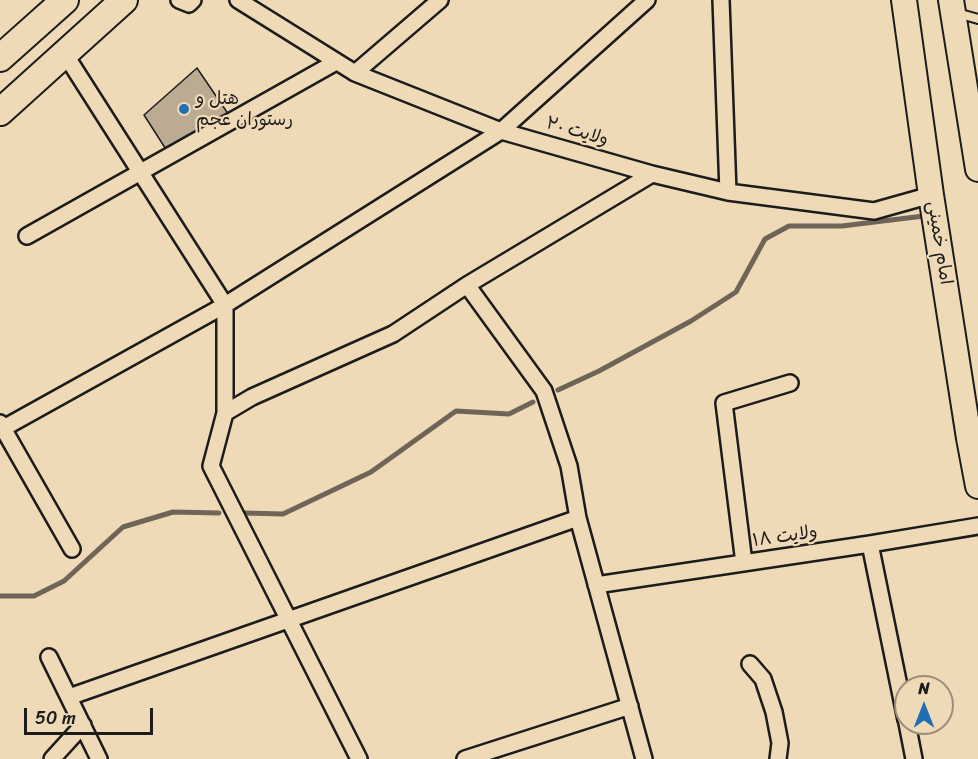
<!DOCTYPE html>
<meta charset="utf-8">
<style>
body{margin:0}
#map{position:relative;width:978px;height:759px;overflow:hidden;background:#efdab8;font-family:Sriracha,sans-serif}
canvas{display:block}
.north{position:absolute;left:894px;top:675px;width:60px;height:60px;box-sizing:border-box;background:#efdab8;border:2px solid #9b8e7a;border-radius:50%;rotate:0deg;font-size:16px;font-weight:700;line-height:24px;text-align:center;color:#1c1c1c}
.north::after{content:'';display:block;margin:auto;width:21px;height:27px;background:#1f6fb2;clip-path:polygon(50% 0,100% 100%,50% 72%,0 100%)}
.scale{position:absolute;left:24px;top:708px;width:129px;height:27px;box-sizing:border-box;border:3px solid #1c1c1c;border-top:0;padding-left:8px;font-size:18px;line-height:21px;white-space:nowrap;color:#1c1c1c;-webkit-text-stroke:4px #efdab8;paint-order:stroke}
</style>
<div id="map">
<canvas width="978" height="759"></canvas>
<div class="north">N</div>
<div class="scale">50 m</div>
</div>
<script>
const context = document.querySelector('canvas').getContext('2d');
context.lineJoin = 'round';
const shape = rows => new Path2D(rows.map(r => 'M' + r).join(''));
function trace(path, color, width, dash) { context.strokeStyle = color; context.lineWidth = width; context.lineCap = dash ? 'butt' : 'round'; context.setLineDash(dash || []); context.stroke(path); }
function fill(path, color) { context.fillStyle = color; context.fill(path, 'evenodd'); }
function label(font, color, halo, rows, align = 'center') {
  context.font = font + ' Sriracha,"Playpen Sans Arabic",sans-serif'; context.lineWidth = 4.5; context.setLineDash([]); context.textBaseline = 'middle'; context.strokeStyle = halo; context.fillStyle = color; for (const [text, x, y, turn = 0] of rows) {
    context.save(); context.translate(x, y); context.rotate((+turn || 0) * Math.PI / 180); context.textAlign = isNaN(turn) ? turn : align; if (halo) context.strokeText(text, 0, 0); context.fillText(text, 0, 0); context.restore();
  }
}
const stream = shape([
 [558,390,599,371,691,321,736,292,765,239,789,226,842,226,924,216],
 [244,513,283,514,371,472,456,411,509,414,533,402],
 [0,596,34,596,64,581,123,527,173,512,219,513]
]);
const building = shape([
 [197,68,231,118,169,154,144,115,197,68]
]);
const service = shape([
 [957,13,978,19]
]);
const minor = shape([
 [179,0,189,4,193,0],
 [238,0,355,73,501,131,652,174,728,192,874,211,931,195],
 [721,0,728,192],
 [355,73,440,0],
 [27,236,336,62],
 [467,285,652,174],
 [225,413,225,305,501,131,647,0],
 [0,423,72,549],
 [0,430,225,305,65,54],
 [870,544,906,720],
 [744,563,724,403,790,383],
 [596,585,870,544,978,526],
 [49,657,99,759],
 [750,664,763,679,774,712,780,743,778,759],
 [69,697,578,518],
 [907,723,914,759],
 [52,759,83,725],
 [359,759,211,466,225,413,252,397,393,334,467,285,544,391,569,466,578,518,644,759],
 [465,759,630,706]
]);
const primary = shape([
 [904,0,931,195,969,438,978,486],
 [951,0,978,169]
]);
const trunk = shape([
 [0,58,65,0],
 [0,112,124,0]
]);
const markers = [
 [184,109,6,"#1f6fb2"]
];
const poiNames = [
 ["هتل و",196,99],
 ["رستوران عجم",196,120]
];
const streetNames = [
 ["ولایت ۲۰",577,132,16],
 ["امام خمینی",939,243,81],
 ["ولایت ۱۸",785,537,-8]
];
trace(stream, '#6e6558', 5);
fill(building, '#bbab92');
trace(building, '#1c1c1c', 1.5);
trace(service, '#1c1c1c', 12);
trace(minor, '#1c1c1c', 20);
trace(primary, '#1c1c1c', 28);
trace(trunk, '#1c1c1c', 30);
trace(service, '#efdab8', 8);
trace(minor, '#efdab8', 15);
trace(primary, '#efdab8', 24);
trace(trunk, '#efdab8', 26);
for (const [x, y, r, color] of markers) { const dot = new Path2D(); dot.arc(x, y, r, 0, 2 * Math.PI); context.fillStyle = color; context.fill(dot); trace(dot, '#efdab8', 2); }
label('18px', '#1c1c1c', '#efdab8', poiNames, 'left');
label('18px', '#1c1c1c', '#efdab8', streetNames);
</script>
